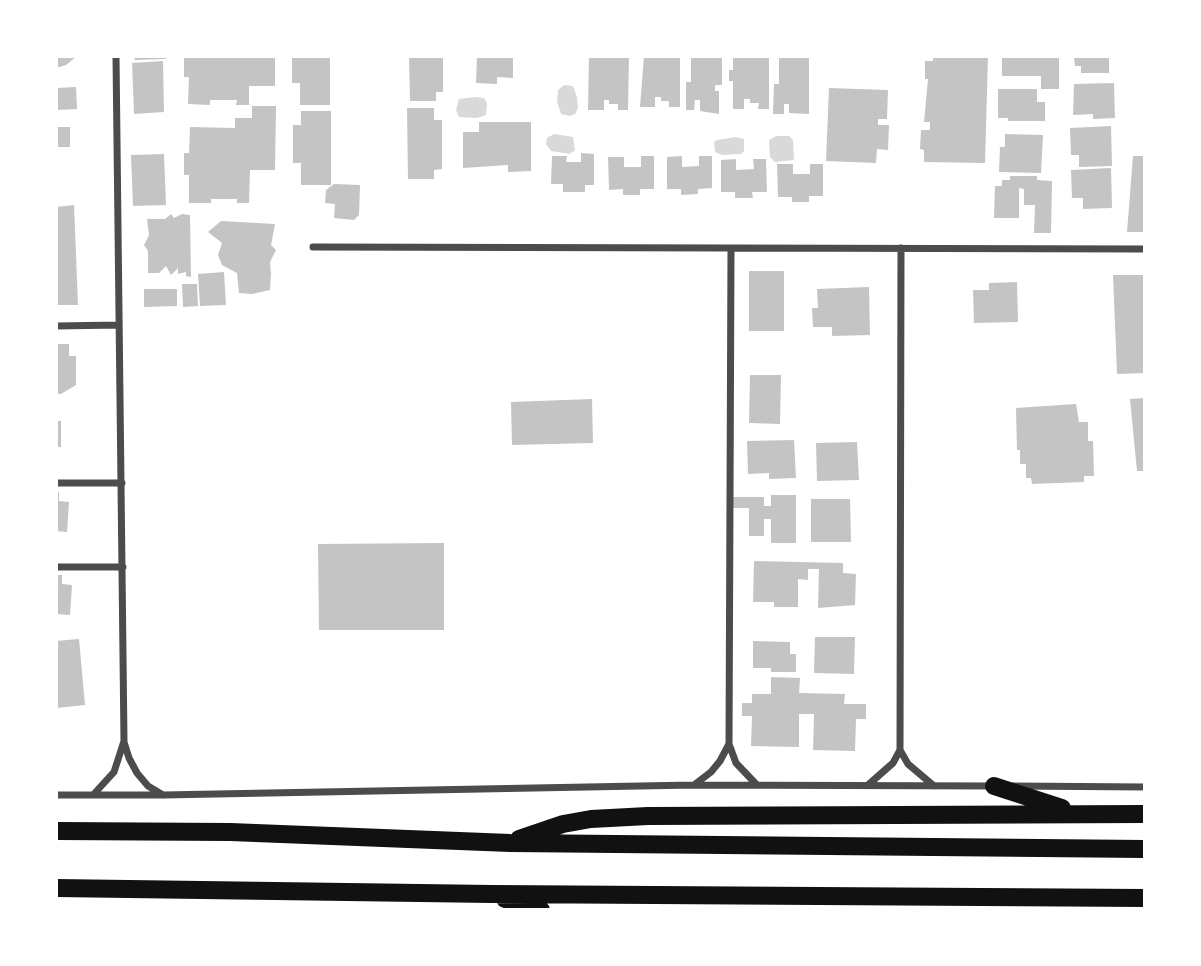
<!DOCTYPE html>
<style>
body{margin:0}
#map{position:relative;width:1201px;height:966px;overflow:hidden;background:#fff;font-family:"IBM Plex Sans",sans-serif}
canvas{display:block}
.frame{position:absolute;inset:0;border:58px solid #fff;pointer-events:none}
</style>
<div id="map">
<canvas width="1201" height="966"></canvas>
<div class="frame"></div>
</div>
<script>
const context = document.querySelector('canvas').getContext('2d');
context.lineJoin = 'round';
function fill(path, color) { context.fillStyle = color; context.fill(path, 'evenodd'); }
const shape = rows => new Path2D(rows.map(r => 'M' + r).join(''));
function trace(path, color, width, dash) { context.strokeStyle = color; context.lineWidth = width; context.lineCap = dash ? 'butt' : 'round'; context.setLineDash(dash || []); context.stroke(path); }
const water = shape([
 [564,85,573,86,577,97,578,108,575,114,570,116,561,114,557,102,558,90],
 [475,97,484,98,487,103,486,115,477,118,459,117,456,110,459,99],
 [554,134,573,137,575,150,570,154,551,151,546,144,547,138],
 [776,136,789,136,793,140,794,160,775,162,770,157,769,140],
 [736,137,744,139,744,151,741,154,722,155,715,152,714,142,717,140]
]);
const building = shape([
 [56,56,77,56,66,65,56,68],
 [134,56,166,56,166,59,135,60],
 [184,56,275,56,275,86,249,86,249,105,236,105,237,100,210,100,210,105,188,104,189,77,184,77],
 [292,56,330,56,330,105,300,105,300,83,292,83],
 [409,56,443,56,443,92,436,92,436,101,410,101],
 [477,56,513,56,513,78,497,77,497,84,476,83],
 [589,56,629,56,628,110,618,110,618,104,609,104,609,100,604,100,604,110,588,110],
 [644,56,680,56,680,107,669,107,669,101,661,101,661,97,655,97,655,107,640,107],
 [691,56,722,56,722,85,715,85,715,91,719,91,719,114,700,111,700,100,695,100,694,110,686,110,686,82,691,82],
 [733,56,769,57,769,109,758,109,759,103,750,103,750,99,744,99,744,109,733,109,733,81,729,81,729,70,733,70],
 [933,56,988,56,985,163,924,162,924,150,920,149,921,130,930,130,930,122,924,122,928,79,925,79,925,61,933,61],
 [1005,56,1059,56,1059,89,1041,89,1041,76,1002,76,1002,57],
 [1074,56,1109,56,1109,73,1081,73,1081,66,1075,66],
 [779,57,809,57,809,114,789,113,789,104,784,104,784,114,773,114,774,84,779,84],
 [163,61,164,112,134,114,132,63],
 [1114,83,1115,118,1093,119,1093,114,1073,115,1074,84],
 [76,87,77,109,56,110,56,88],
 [829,88,888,90,887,119,878,119,878,125,889,125,888,150,877,149,876,163,826,161],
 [998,89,1037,89,1037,102,1045,102,1045,121,1008,121,1008,118,998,118],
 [252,106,276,106,275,170,250,170,249,203,237,203,237,199,211,199,211,203,189,203,189,175,184,175,184,153,189,153,190,127,235,128,235,118,252,118],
 [407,108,434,108,434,120,442,120,442,169,434,170,434,179,408,179],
 [301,111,331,111,331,185,301,185,301,163,293,163,293,125,301,125],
 [479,122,531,122,531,171,508,172,508,165,463,168,463,132,479,132],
 [1111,126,1112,166,1079,167,1079,155,1071,155,1070,128],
 [56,127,70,127,70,147,56,147],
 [1005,134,1043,135,1041,173,999,172,1000,147,1005,147],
 [581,153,594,154,594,185,585,185,585,192,563,192,563,184,551,184,552,156,567,156,566,162,581,162],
 [164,154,166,205,133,206,131,155],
 [641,156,654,156,654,189,640,189,640,195,623,195,623,189,609,190,608,157,624,157,624,167,641,167],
 [682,156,682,167,699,166,699,156,712,156,712,188,698,189,698,194,681,195,681,189,667,189,667,157],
 [1133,156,1145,156,1145,232,1127,232],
 [736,159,736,170,754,169,753,159,766,159,767,192,752,192,753,198,735,198,735,192,721,192,721,160],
 [777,164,793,164,793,174,810,174,810,164,823,164,823,196,809,196,809,202,792,202,792,197,778,197],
 [1111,168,1112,208,1083,209,1083,198,1072,198,1071,170],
 [1010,176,1037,176,1037,180,1052,181,1051,233,1034,233,1035,205,1024,205,1024,189,1019,188,1019,218,994,218,995,186,1002,186,1002,180,1010,180],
 [334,184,360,185,359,215,354,220,334,218,335,204,325,203,326,190],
 [74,205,78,305,56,305,56,207],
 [171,214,174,218,182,214,190,215,191,277,186,276,186,272,178,274,178,268,171,275,166,266,159,273,148,273,148,251,144,245,149,235,147,219,165,219],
 [221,221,275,224,271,245,276,250,270,262,271,274,270,290,252,294,239,293,237,273,222,265,218,255,222,243,208,232],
 [749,271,784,271,784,331,749,331],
 [224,272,226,305,200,306,198,274],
 [1113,275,1145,275,1145,373,1117,374],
 [1017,282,1018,322,974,323,973,290,989,290,989,283],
 [182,284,197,284,198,306,183,307],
 [869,287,870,335,832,336,832,327,813,327,812,308,818,308,817,289],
 [144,289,177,289,177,306,144,307],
 [56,344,69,344,69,356,76,356,76,385,61,394,56,394],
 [750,375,781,375,780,424,749,423],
 [1145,398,1145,471,1137,471,1130,399],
 [592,399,593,443,512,445,511,402],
 [1076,404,1079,422,1088,422,1088,441,1093,441,1094,476,1084,476,1084,482,1032,484,1031,478,1026,478,1026,464,1020,464,1020,450,1017,450,1016,408],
 [56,421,61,421,61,447,56,447],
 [794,440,796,478,769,479,769,473,748,474,747,441],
 [857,442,859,480,817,481,816,443],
 [56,492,59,492,59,501,69,502,67,532,56,531],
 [771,495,796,495,796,543,771,543,771,519,764,519,764,536,749,536,749,508,732,508,732,497,764,497,764,506,771,506],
 [811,499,850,499,851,542,811,542],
 [444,543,444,630,319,630,318,544],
 [754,561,843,563,843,573,856,574,855,605,818,608,819,569,808,569,808,580,798,579,798,607,774,607,774,602,753,602],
 [56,575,62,575,62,584,72,585,70,615,56,614],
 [815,637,855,637,854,674,814,673],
 [79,639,85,705,56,708,56,641],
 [753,641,790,642,790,654,796,654,796,672,771,672,771,668,753,668],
 [771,677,800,678,799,693,845,694,844,704,866,704,866,719,856,719,855,751,813,750,814,714,799,714,799,747,751,746,752,716,742,716,742,703,752,703,752,694,771,694]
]);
const minor = shape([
 [313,247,1145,249],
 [901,248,900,750,908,764,934,786],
 [56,326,119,325],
 [56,483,122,483],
 [56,567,123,567],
 [124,742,129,758,137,773,148,786,163,795],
 [729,744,731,249],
 [694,785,711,772,720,761,729,744,736,763,756,784],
 [868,785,893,763,900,750],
 [1013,786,1145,787],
 [56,795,163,795,693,785,994,786],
 [93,795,114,772,124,741,116,56]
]);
const primary = shape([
 [994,786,1062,808],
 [56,831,230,832,510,843,1145,849],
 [519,839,563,824,591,819,648,816,1145,814],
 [56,888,492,894,1145,898],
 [505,899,541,910]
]);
fill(water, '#d9d9d9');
fill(building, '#c4c4c4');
trace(minor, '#4c4c4c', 7);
trace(primary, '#111', 18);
</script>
